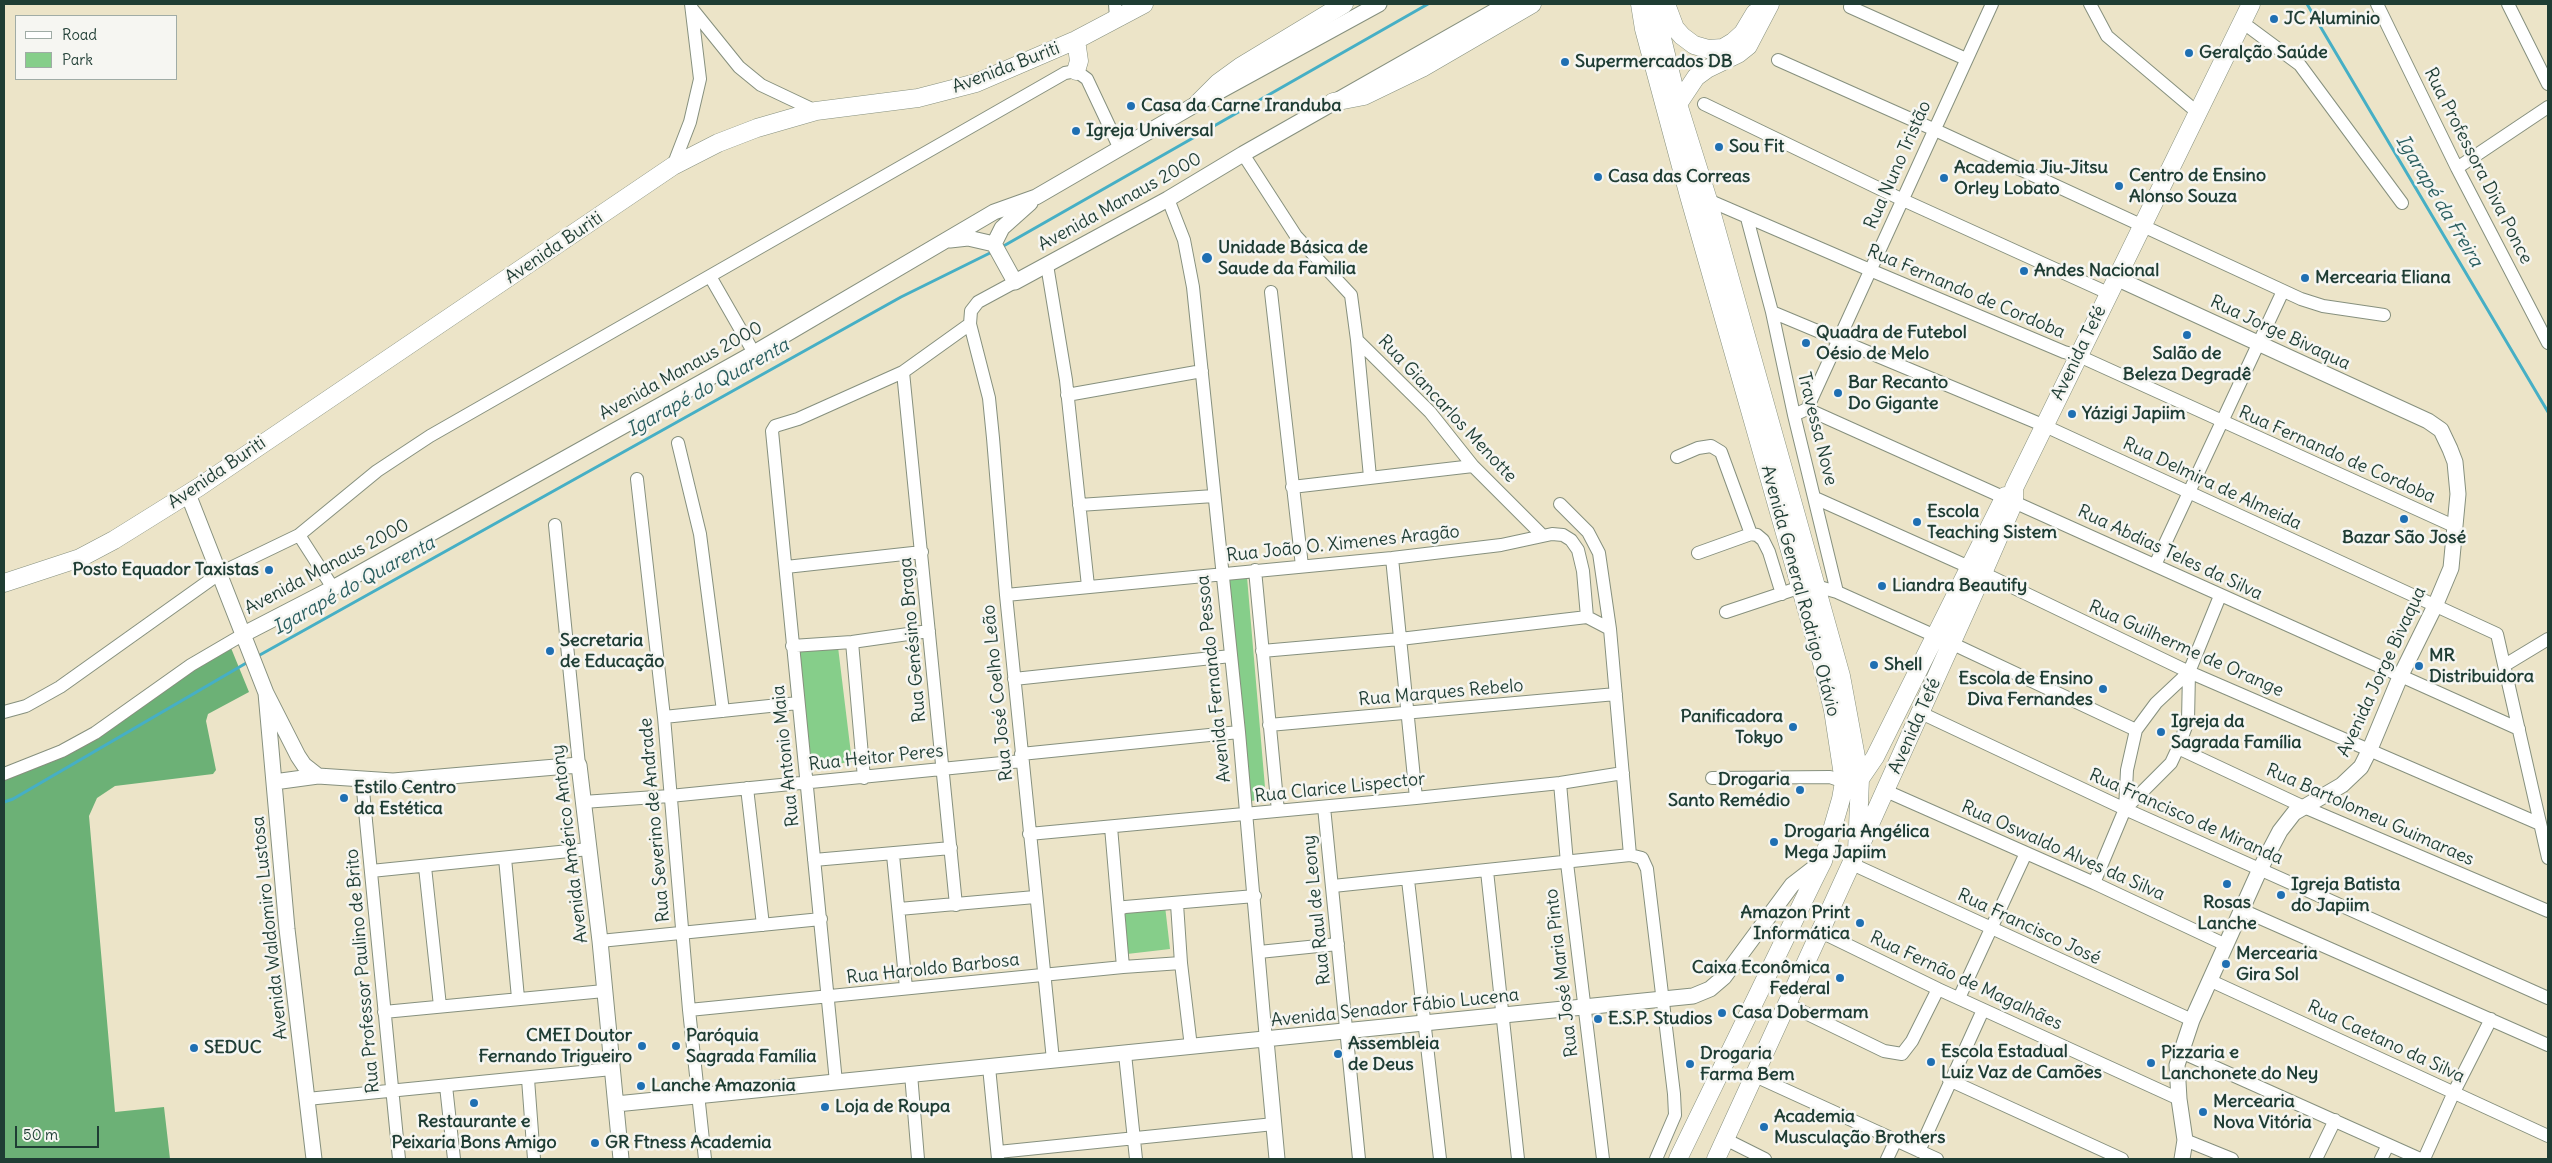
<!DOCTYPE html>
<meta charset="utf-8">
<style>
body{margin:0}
#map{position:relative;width:2552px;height:1163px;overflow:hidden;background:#ece4c8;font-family:Delius,sans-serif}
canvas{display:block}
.frame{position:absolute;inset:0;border:5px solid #1f3d34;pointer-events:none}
.legend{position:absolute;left:15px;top:15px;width:162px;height:65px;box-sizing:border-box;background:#f6f6f2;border:1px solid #a0aca6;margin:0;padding:6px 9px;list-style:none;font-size:15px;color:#1f3d34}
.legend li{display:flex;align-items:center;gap:10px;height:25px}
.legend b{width:25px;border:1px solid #a0aca6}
.scale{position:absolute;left:15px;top:1126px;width:84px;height:22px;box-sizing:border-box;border:2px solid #1f3d34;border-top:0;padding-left:6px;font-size:15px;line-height:18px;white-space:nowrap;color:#1f3d34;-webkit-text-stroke:4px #f6f6f2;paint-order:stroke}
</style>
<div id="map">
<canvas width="2552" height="1163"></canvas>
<div class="frame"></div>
<ul class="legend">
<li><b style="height:6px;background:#fff"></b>Road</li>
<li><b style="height:14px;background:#86ce8a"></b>Park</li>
</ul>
<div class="scale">50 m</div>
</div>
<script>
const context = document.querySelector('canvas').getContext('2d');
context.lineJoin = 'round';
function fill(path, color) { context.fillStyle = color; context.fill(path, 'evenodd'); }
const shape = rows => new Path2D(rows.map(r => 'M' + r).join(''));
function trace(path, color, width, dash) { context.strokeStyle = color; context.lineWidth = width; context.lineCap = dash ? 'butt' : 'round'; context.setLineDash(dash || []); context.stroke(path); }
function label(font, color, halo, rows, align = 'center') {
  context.font = font + ' Delius,sans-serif'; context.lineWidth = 5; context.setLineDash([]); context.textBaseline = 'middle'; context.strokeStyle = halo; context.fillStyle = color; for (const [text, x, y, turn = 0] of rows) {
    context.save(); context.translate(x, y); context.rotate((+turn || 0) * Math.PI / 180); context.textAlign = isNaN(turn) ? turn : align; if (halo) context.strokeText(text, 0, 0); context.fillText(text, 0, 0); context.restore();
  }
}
const green = shape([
 [1247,577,1266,799,1251,801,1228,580],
 [838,647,852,762,810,767,796,652],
 [1165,906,1170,949,1127,954,1123,912]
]);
const forest = shape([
 [231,648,249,692,208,714,206,721,216,770,213,774,115,786,97,798,89,816,115,1112,164,1107,170,1159,4,1159,4,780]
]);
const stream = shape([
 [2307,4,2548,412],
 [1000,248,1428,4],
 [258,656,901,297,992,252],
 [4,802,13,799,248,662]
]);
const minor = shape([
 [1115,4,1116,18],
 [2090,4,2107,36,2198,113],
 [2377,4,2457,168,2548,343],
 [2508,4,2548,84],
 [1850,7,1966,59],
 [693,10,739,67,761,85,816,111],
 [2242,22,2300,65,2402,203],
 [1778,60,1933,129,2301,299,2323,306,2384,315],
 [1704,104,1903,200,2108,293],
 [1243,154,1296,236,1351,295,1357,340,1430,412,1473,466,1542,535],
 [673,166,690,122,700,79,691,4],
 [2457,168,2548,107],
 [1168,199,1184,240,1193,287,1239,732,1266,1040],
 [1708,200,1870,270,2064,352,2079,356,2456,527],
 [1747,218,1772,312,1794,415,1837,592],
 [1047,265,1066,380,1088,586],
 [711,278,754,353],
 [1271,292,1302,566],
 [1772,312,2045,426,2497,634,2548,858],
 [970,324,989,398,993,438,1006,595,1053,1060],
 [1357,340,1370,477],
 [903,372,956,905],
 [1067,395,1202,371],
 [1807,409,2519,729],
 [1794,415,1807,409,1992,4],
 [678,443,700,534,723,711],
 [1677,457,1698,448,1711,446,1721,452,1751,534],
 [637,479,664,717,689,1010,705,1159],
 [1292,487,1473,466],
 [1815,498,1969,567],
 [1560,504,1588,532,1599,553,1610,629],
 [1079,505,1214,496],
 [555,525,579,765],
 [299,535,333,588],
 [1698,553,1751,534,1757,535,1763,540,1769,552,1782,594],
 [1392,558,1416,798],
 [2155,565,2283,291],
 [786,567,922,552],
 [1255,570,1278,811],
 [1983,573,2189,672,2540,824],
 [1816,586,1837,592,1953,644,2136,730],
 [1006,595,1392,558,1501,545,1552,534,1563,535,1571,540,1578,550,1583,571,1587,617],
 [1726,612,1801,587],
 [1587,617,1610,629,1630,855],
 [852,642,864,778],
 [792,646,852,642,929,631],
 [1262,651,1400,639,1587,617],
 [2505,665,2548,639],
 [1014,679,1231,656],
 [4,712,26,706,60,687,220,573,299,535,377,471,430,436,1065,73,1076,71,1087,79,1120,149],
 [1921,713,2125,809,2548,998],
 [664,717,798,703],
 [1269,725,1616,694],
 [2178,748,2304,807,2548,911],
 [1021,754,1239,732],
 [4,774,62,751,95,733,191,665,244,634],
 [1712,778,1830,777,1844,782],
 [362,780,399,1159],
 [1560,783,1567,863,1603,1159],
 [747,788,763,925],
 [1886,791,2094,883,2226,945],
 [583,802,670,796,1022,761],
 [1324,807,1359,1159],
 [2125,809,2171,763,2178,748,2188,721,2189,672,2220,596],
 [1111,827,1123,967],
 [1029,834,1416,798,1560,783,1623,773],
 [893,855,906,988],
 [505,858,518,998],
 [814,860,951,848],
 [1852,864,2192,1020],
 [425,867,440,1006],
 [371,871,589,849],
 [1487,871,1518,1159],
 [1408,880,1440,1159],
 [2094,883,2125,809,2127,770,2136,730,2156,703,2189,672],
 [1333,886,1630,855,1642,858,1647,869,1674,1094,1675,1115,1656,1159],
 [1177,904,1181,963,1191,1047],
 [899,909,1035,897],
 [1120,909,1125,907,1255,896],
 [2242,910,2548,1045],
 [1821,932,1938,989,2179,1099],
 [600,941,821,919],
 [1259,952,1338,944],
 [2209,980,2548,1136],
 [1959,998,2026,853],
 [1789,1005,1884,1051,1902,1054,1912,1041,1938,989],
 [689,1010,1123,967,1181,963],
 [384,1012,604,991],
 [2181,1052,2420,1159],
 [1125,1054,1136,1159],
 [989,1067,998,1159],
 [911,1074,918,1159],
 [1755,1076,1937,1159],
 [528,1079,534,1159],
 [1949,1080,2122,1159],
 [836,1082,772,431,775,426,798,419,903,372,970,324,971,311,978,302,1015,282],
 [446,1086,454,1159],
 [307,1099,612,1069],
 [1725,1139,1765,1159],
 [2185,1140,2232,1159],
 [1919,1151,1983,1010],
 [998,1152,1274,1124],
 [1887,1159,1895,1142],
 [2316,1159,2335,1120],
 [2381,1159,2388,1145],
 [2424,1159,2454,1092,2491,1019]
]);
const tertiary = shape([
 [950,240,968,238,994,244,1015,282,1168,199,1243,154,1507,4],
 [994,244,1002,228,1030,203],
 [2116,278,2428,421,2441,430,2450,449,2455,462,2458,494,2451,568,2435,606,2400,677,2370,749,2361,767,2342,785,2294,813,2280,831,2260,869,2192,1020,2177,1065,2179,1099,2185,1140,2182,1159],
 [188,494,266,693,298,756,304,765,318,776],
 [244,634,333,588,754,353,994,212,1036,197,1198,103,1379,4],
 [266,693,287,929,314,1159],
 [274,782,318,776,393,781,579,765,600,941,621,1159],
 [1266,1040,1277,1159],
 [616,1104,1693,996,1710,989,1724,977,1792,885,1823,861]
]);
const secondary = shape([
 [1640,4,1644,29,1689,196,1822,663,1833,710,1844,782,1841,799,1823,861,1813,881,1678,1159],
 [1657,4,1661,34,1678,104,1708,200,1841,676,1860,779,1857,851,1716,1159],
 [1666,4,1675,28,1682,36,1694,45,1708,49,1723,48,1733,42,1743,33,1755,13],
 [1076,40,1079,61,1076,71],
 [1333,102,1364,96,1422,68,1532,4],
 [1198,103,1218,83,1240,67,1344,4],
 [1678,104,1696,77,1707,69,1738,54,1748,46,1770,4],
 [4,583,80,558,114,540,199,487,673,166,718,143,757,128,816,111,918,98,976,83,1076,40,1144,4],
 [1854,780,1860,779,1875,757,2005,496],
 [1861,844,1983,573,2014,502,2014,488,2251,4]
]);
const markers = [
 [2274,19,5,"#1f6fb2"],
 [2189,53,5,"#1f6fb2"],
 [1565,62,5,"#1f6fb2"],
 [1131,106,5,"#1f6fb2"],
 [1076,131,5,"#1f6fb2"],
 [1719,147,5,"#1f6fb2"],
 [1598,177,5,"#1f6fb2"],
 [1944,178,5,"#1f6fb2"],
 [2119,186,5,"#1f6fb2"],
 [1207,258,6,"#1f6fb2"],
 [2024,271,5,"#1f6fb2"],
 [2305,278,5,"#1f6fb2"],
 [2187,335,5,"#1f6fb2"],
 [1806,343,5,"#1f6fb2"],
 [1838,393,5,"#1f6fb2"],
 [2072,414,5,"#1f6fb2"],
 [2404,519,5,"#1f6fb2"],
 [1917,522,5,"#1f6fb2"],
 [269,570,5,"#1f6fb2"],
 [1882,586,5,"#1f6fb2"],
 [550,651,5,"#1f6fb2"],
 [1874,665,5,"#1f6fb2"],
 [2419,666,5,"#1f6fb2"],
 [2103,689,5,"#1f6fb2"],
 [1793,727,5,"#1f6fb2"],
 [2161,732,5,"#1f6fb2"],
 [1800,790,5,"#1f6fb2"],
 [344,798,5,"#1f6fb2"],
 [1774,842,5,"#1f6fb2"],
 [2227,884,5,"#1f6fb2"],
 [2281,895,5,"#1f6fb2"],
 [1860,923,5,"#1f6fb2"],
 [2226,964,5,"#1f6fb2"],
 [1840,978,5,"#1f6fb2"],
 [1722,1013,5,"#1f6fb2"],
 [1598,1019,5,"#1f6fb2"],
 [642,1046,5,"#1f6fb2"],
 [676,1046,5,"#1f6fb2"],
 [194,1048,5,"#1f6fb2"],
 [1338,1054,5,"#1f6fb2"],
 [1931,1062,5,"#1f6fb2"],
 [2151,1063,5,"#1f6fb2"],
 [1690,1064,5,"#1f6fb2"],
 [641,1086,5,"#1f6fb2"],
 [474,1103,5,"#1f6fb2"],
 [825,1107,5,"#1f6fb2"],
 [2203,1112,5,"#1f6fb2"],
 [1764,1127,5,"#1f6fb2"],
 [595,1143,5,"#1f6fb2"]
];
const poiNames = [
 ["JC Aluminio",2284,19],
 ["Geralção Saúde",2199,53],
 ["Supermercados DB",1575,62],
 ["Casa da Carne Iranduba",1141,106],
 ["Igreja Universal",1086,131],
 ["Sou Fit",1729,147],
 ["Academia Jiu-Jitsu",1954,168],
 ["Orley Lobato",1954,189],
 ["Centro de Ensino",2129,176],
 ["Alonso Souza",2129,197],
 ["Casa das Correas",1608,177],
 ["Unidade Básica de",1218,248],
 ["Saude da Familia",1218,269],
 ["Andes Nacional",2034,271],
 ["Mercearia Eliana",2315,278],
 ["Quadra de Futebol",1816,333],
 ["Oésio de Melo",1816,354],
 ["Salão de",2187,354,"center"],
 ["Beleza Degradê",2187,375,"center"],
 ["Bar Recanto",1848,383],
 ["Do Gigante",1848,404],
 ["Yázigi Japiim",2082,414],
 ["Escola",1927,512],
 ["Teaching Sistem",1927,533],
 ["Bazar São José",2404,538,"center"],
 ["Posto Equador Taxistas",259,570,"right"],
 ["Liandra Beautify",1892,586],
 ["Secretaria",560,641],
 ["de Educação",560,662],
 ["MR",2429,656],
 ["Distribuidora",2429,677],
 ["Shell",1884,665],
 ["Escola de Ensino",2093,679,"right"],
 ["Diva Fernandes",2093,700,"right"],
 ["Panificadora",1783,717,"right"],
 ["Tokyo",1783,738,"right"],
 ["Igreja da",2171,722],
 ["Sagrada Família",2171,743],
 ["Drogaria",1790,780,"right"],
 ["Santo Remédio",1790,801,"right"],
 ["Estilo Centro",354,788],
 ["da Estética",354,809],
 ["Drogaria Angélica",1784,832],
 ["Mega Japiim",1784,853],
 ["Igreja Batista",2291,885],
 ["do Japiim",2291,906],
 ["Rosas",2227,903,"center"],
 ["Lanche",2227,924,"center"],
 ["Amazon Print",1850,913,"right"],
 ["Informática",1850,934,"right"],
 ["Mercearia",2236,954],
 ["Gira Sol",2236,975],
 ["Caixa Econômica",1830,968,"right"],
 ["Federal",1830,989,"right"],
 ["Casa Dobermam",1732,1013],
 ["E.S.P. Studios",1608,1019],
 ["CMEI Doutor",632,1036,"right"],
 ["Fernando Trigueiro",632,1057,"right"],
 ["Paróquia",686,1036],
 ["Sagrada Família",686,1057],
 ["Assembleia",1348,1044],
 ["de Deus",1348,1065],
 ["SEDUC",204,1048],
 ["Escola Estadual",1941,1052],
 ["Luiz Vaz de Camões",1941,1073],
 ["Pizzaria e",2161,1053],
 ["Lanchonete do Ney",2161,1074],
 ["Drogaria",1700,1054],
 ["Farma Bem",1700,1075],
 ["Lanche Amazonia",651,1086],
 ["Mercearia",2213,1102],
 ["Nova Vitória",2213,1123],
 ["Loja de Roupa",835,1107],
 ["Academia",1774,1117],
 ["Musculação Brothers",1774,1138],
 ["Restaurante e",474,1122,"center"],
 ["Peixaria Bons Amigo",474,1143,"center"],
 ["GR Ftness Academia",605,1143]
];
const streetNames = [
 ["Avenida Buriti",1006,68,-21],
 ["Rua Nuno Tristão",1898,165,-66],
 ["Rua Professora Diva Ponce",2478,166,63],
 ["Avenida Manaus 2000",1120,202,-29],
 ["Avenida Buriti",554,248,-34],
 ["Rua Fernando de Cordoba",1966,292,23],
 ["Rua Jorge Bivaqua",2280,333,25],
 ["Avenida Tefé",2079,353,-64],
 ["Avenida Manaus 2000",681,371,-29],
 ["Rua Giancarlos Menotte",1447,409,47],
 ["Travessa Nove",1817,429,76],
 ["Rua Fernando de Cordoba",2337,455,24],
 ["Avenida Buriti",217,473,-34],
 ["Rua Delmira de Almeida",2212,484,25],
 ["Rua João O. Ximenes Aragão",1343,544,-6],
 ["Rua Abdias Teles da Silva",2170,553,25],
 ["Avenida Manaus 2000",327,567,-28],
 ["Avenida General Rodrigo Otávio",1800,591,75],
 ["Rua Genésino Braga",913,640,-95],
 ["Rua Guilherme de Orange",2186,649,24],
 ["Avenida Jorge Bivaqua",2382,672,-65],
 ["Avenida Fernando Pessoa",1214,679,-96],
 ["Rua José Coelho Leão",998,693,-96],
 ["Rua Marques Rebelo",1441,693,-5],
 ["Avenida Tefé",1915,726,-66],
 ["Rua Antonio Maia",786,756,-96],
 ["Rua Heitor Peres",876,758,-6],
 ["Rua Clarice Lispector",1340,788,-6],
 ["Rua Bartolomeu Guimaraes",2370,815,24],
 ["Rua Francisco de Miranda",2186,817,24],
 ["Rua Severino de Andrade",655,820,-95],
 ["Avenida Américo Antony",570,844,-97],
 ["Rua Oswaldo Alves da Silva",2063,851,24],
 ["Rua Raul de Leony",1317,910,-96],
 ["Rua Francisco José",2029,927,25],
 ["Avenida Waldomiro Lustosa",270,928,-96],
 ["Rua Haroldo Barbosa",933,969,-6],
 ["Rua Professor Paulino de Brito",363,971,-95],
 ["Rua José Maria Pinto",1562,973,-97],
 ["Rua Fernão de Magalhães",1966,981,25],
 ["Avenida Senador Fábio Lucena",1395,1008,-6],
 ["Rua Caetano da Silva",2386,1042,25]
];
const waterNames = [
 ["Igarapé da Freira",2439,201,59],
 ["Igarapé do Quarenta",708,388,-29],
 ["Igarapé do Quarenta",354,586,-29]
];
fill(green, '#86ce8a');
fill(forest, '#6cb176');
trace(stream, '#46afc5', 3);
trace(minor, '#86907e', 14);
trace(tertiary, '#86907e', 17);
trace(secondary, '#86907e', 19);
trace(minor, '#fff', 12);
trace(tertiary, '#fff', 15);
trace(secondary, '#fff', 18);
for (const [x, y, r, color] of markers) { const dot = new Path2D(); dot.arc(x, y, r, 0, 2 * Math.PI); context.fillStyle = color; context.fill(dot); trace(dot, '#f6f6f2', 2); }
label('bold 18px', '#1f3d34', '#f6f6f2', poiNames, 'left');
label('18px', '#1f3d34', '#f6f6f2', streetNames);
label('italic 19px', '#2b5f60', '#f6f6f2', waterNames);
</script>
